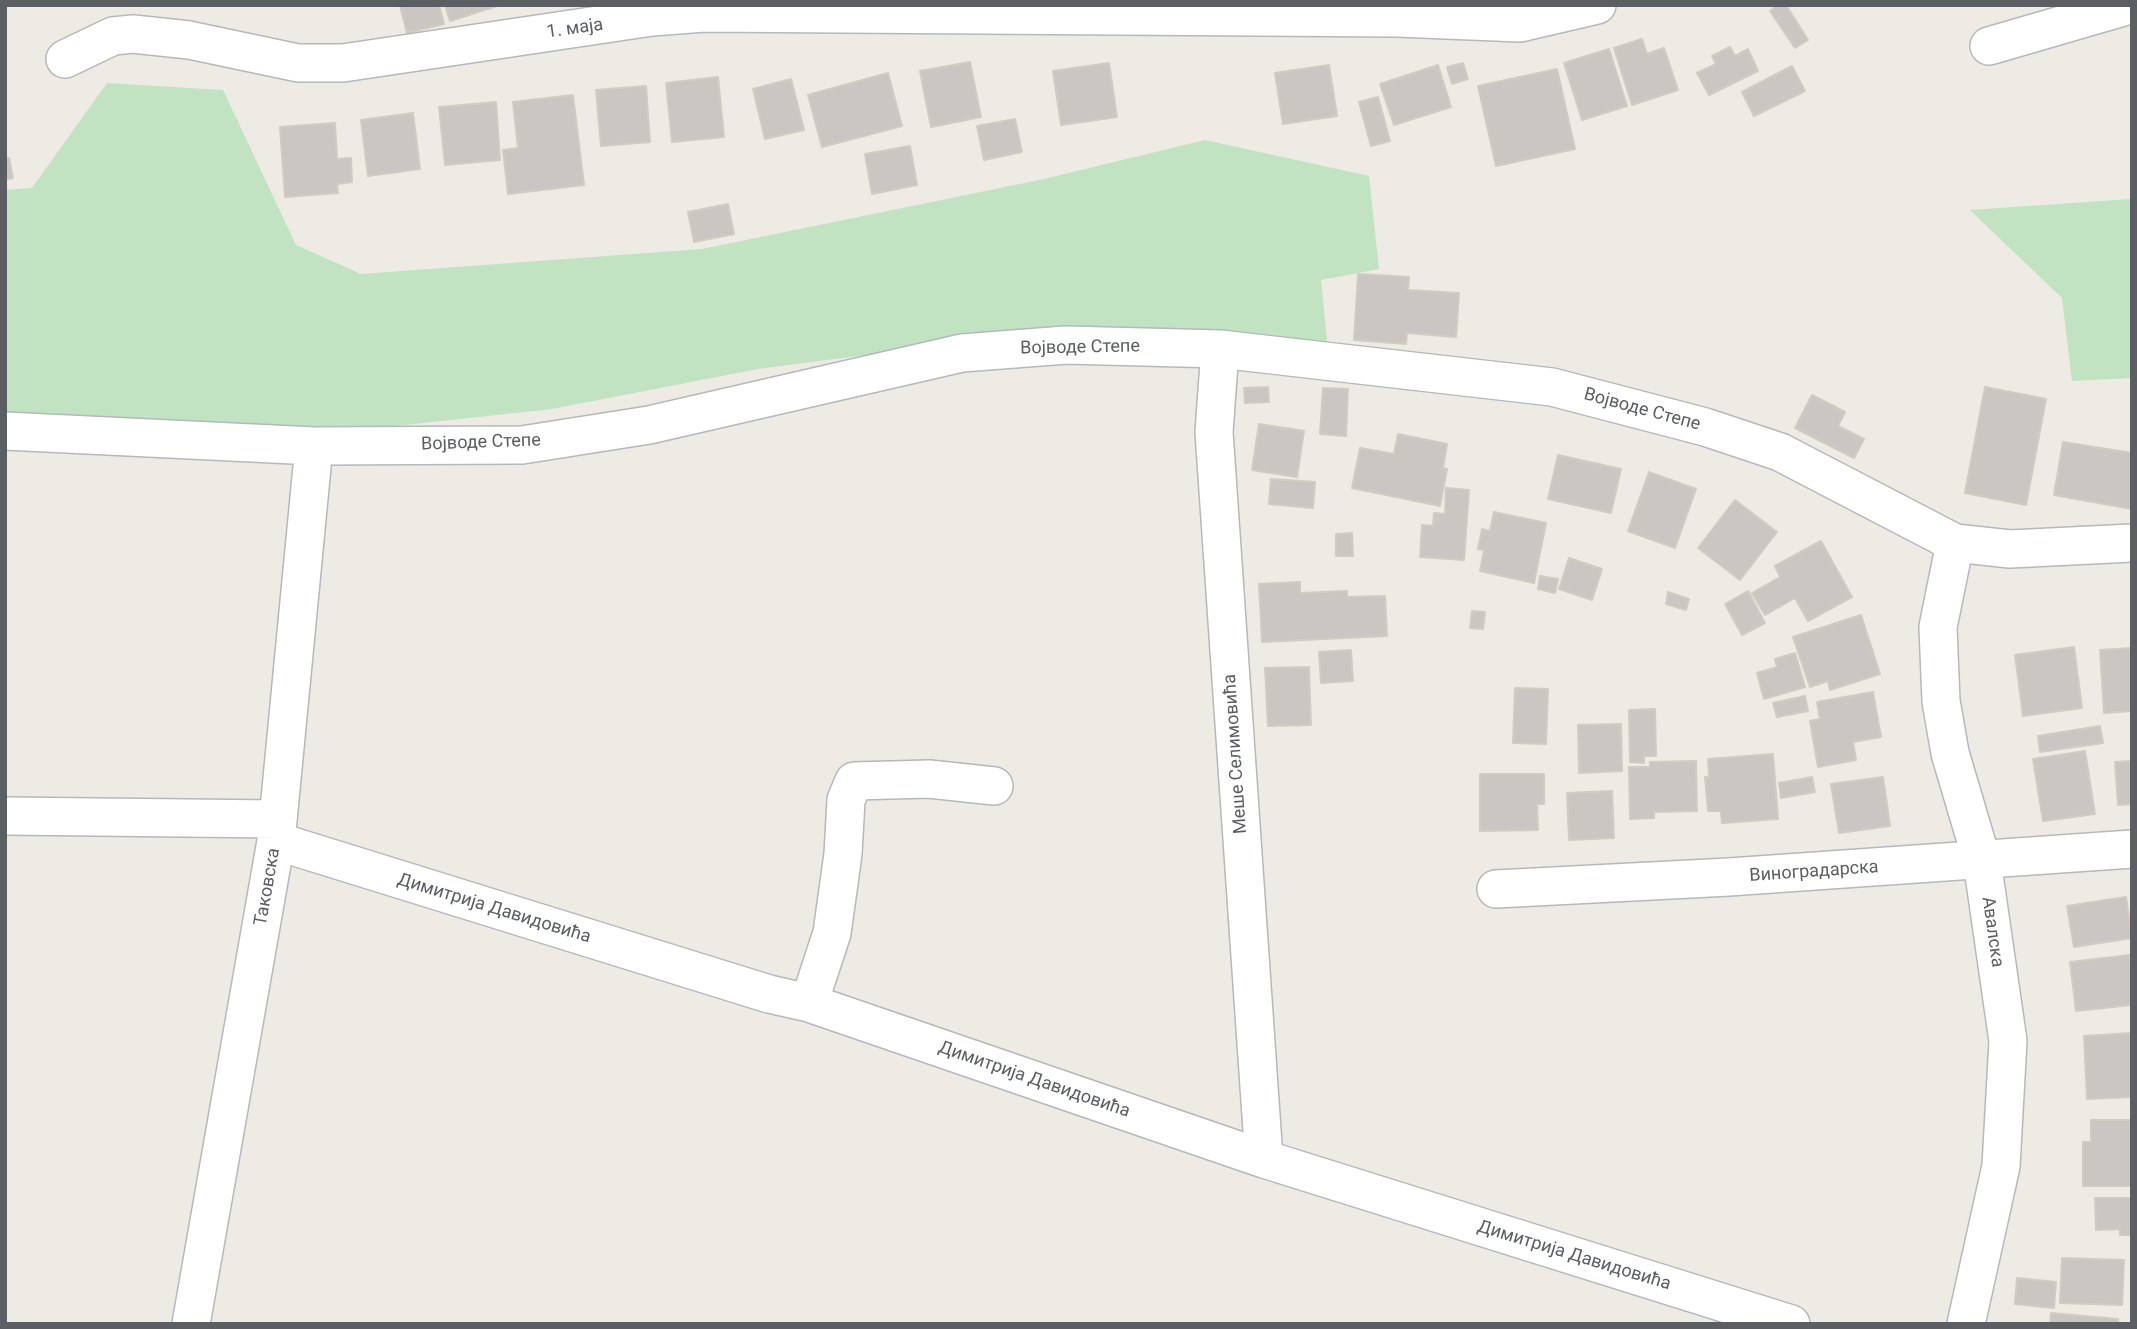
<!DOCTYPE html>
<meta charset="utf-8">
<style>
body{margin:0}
#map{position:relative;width:2137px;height:1329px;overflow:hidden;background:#edebe3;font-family:Roboto,sans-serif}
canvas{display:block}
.frame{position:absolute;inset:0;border:7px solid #5b5e63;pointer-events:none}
</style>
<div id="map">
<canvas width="2137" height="1329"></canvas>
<div class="frame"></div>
</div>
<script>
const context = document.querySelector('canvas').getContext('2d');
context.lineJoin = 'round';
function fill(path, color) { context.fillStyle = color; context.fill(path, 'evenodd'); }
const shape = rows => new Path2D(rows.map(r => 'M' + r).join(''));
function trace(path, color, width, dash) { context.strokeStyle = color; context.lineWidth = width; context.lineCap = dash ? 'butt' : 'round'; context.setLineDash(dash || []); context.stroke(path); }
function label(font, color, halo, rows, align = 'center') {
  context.font = font + ' Roboto,sans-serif'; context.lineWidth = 7; context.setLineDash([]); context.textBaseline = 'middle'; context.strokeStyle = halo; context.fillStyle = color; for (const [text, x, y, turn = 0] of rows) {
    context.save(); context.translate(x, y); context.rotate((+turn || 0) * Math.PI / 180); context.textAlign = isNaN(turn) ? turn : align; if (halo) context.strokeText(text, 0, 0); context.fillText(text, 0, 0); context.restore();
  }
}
const green = shape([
 [107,83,223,90,296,245,361,274,702,249,1044,179,1205,140,1369,176,1379,269,1321,280,1328,350,1050,331,758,369,552,409,377,428,5,423,5,190,32,188],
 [2132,199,2132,378,2072,381,2062,298,1970,210]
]);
const building = shape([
 [400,5,439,5,444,24,407,33,400,5],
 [445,5,497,5,497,6,450,21,445,5],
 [1778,5,1786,5,1808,40,1795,48,1770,11,1778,5],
 [1642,39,1647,54,1664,48,1678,90,1632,105,1614,48,1642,39],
 [1730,47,1735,56,1748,49,1758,71,1709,95,1697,73,1716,64,1712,56,1730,47],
 [1609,49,1627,106,1582,120,1564,63,1609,49],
 [970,62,981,117,931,127,920,71,970,62],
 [1109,63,1117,117,1061,125,1053,71,1109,63],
 [1463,63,1468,79,1452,84,1447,67,1463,63],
 [1329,65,1337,116,1283,124,1275,73,1329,65],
 [1438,65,1451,107,1394,125,1380,84,1438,65],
 [1792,66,1805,91,1754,116,1742,92,1792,66],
 [1557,69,1575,149,1496,166,1478,86,1557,69],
 [888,73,902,126,822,147,808,95,888,73],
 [718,77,724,137,672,142,666,83,718,77],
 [791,79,804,130,765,139,753,89,791,79],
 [646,86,650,142,601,146,596,90,646,86],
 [573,95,584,185,508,194,503,150,518,148,513,102,573,95],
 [1378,97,1390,141,1371,146,1359,102,1378,97],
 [496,102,500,160,445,165,439,107,496,102],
 [413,113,420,169,368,176,361,120,413,113],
 [1015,119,1022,152,984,160,977,126,1015,119],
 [335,123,337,159,351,158,352,182,337,184,338,193,285,197,280,127,335,123],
 [910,146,917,185,872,194,865,154,910,146],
 [5,158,9,158,13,178,5,180,5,158],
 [728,204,734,234,694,242,688,212,728,204],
 [1358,274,1409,277,1408,290,1459,293,1456,337,1407,333,1406,344,1354,340,1358,274],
 [1268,387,1269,402,1245,403,1244,388,1268,387],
 [1985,387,2046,399,2026,505,1965,493,1985,387],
 [1323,388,1348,389,1346,436,1320,434,1323,388],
 [1812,395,1845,412,1838,426,1864,439,1854,458,1795,428,1812,395],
 [1259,424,1304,431,1297,477,1252,470,1259,424],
 [1398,434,1447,444,1443,468,1447,469,1440,506,1352,488,1360,448,1394,454,1398,434],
 [2063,442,2132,453,2132,509,2054,495,2063,442],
 [1558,455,1621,469,1611,513,1548,499,1558,455],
 [1649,472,1696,489,1675,548,1628,531,1649,472],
 [1271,479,1315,482,1313,508,1269,504,1271,479],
 [1446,488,1469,490,1464,560,1420,557,1422,525,1433,526,1434,513,1445,514,1446,488],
 [1735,500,1777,532,1740,580,1698,548,1735,500],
 [1494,512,1546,523,1534,583,1480,571,1484,550,1478,549,1482,529,1490,531,1494,512],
 [1352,533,1353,556,1336,556,1336,534,1352,533],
 [1821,541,1852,597,1808,621,1795,598,1765,615,1752,593,1780,577,1775,566,1821,541],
 [1569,558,1602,569,1592,600,1559,589,1569,558],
 [1540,576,1558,579,1555,593,1538,589,1540,576],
 [1300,582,1300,593,1347,591,1347,597,1385,596,1387,636,1262,642,1259,584,1300,582],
 [1748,591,1765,623,1742,635,1725,604,1748,591],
 [1668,592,1689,599,1686,610,1666,604,1668,592],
 [1472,611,1485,612,1483,629,1470,628,1472,611],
 [1861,615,1880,674,1830,690,1828,681,1810,687,1793,637,1861,615],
 [2074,647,2082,708,2023,716,2015,655,2074,647],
 [2132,648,2132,711,2104,713,2100,650,2132,648],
 [1351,650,1353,681,1321,683,1319,652,1351,650],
 [1795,653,1805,687,1764,699,1757,673,1777,667,1775,659,1795,653],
 [1309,667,1311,725,1268,726,1265,668,1309,667],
 [1515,688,1548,689,1546,744,1513,743,1515,688],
 [1873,692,1881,737,1853,742,1856,760,1818,767,1810,721,1820,719,1817,702,1873,692],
 [1805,696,1808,711,1777,717,1773,703,1805,696],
 [1655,709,1656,756,1644,756,1644,763,1630,762,1629,710,1655,709],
 [1621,724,1622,771,1579,773,1578,725,1621,724],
 [2100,726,2103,743,2040,752,2038,736,2100,726],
 [2085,751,2095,814,2043,821,2033,759,2085,751],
 [1773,754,1778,819,1722,823,1721,811,1708,811,1705,777,1709,777,1708,759,1773,754],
 [1696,761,1697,811,1654,812,1654,818,1630,819,1629,767,1650,767,1650,762,1696,761],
 [2132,761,2132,804,2118,805,2115,762,2132,761],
 [1480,774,1544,774,1544,804,1537,804,1538,830,1480,831,1480,774],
 [1812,777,1815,792,1781,798,1779,783,1812,777],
 [1883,777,1890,826,1839,833,1831,784,1883,777],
 [1612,791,1614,838,1569,840,1567,793,1612,791],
 [2126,897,2132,938,2074,947,2067,906,2126,897],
 [2130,955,2132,1005,2076,1011,2070,962,2130,955],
 [2132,1033,2132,1097,2087,1099,2084,1036,2132,1033],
 [2091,1120,2132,1120,2132,1186,2083,1186,2083,1142,2091,1142,2091,1120],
 [2095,1198,2132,1198,2132,1235,2120,1235,2120,1229,2096,1230,2095,1198],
 [2062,1258,2124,1260,2122,1305,2060,1303,2062,1258],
 [2017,1278,2056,1282,2054,1308,2015,1304,2017,1278],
 [2051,1313,2118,1319,2118,1324,2050,1324,2051,1313]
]);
const minor = shape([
 [1989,46,2130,5],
 [65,59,113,36,133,34,189,40,298,63,343,63,652,17,704,13,1397,18,1520,23,1597,5],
 [1220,349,1214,432,1264,1159],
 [5,431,314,446,522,445,649,425,962,353,1066,345,1220,349,1552,387,1705,427,1780,452,1955,543,2010,549,2132,543],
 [1955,543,1938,627,1941,701,1950,753,1982,861,2008,1041,2001,1166,1966,1324],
 [5,816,277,819],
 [276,841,769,994,809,1003,1264,1159,1791,1324],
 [1496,889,1729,877,2132,849],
 [809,1003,832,933,843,854,846,800,854,781,929,779,994,786],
 [191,1324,276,841,314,446]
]);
const streetNames = [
 ["1. маја",575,29,-8],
 ["Војводе Степе",1080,348,-1],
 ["Војводе Степе",1642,410,15],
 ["Војводе Степе",481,443,-2],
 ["Меше Селимовића",1236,754,-94],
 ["Виноградарска",1814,872,-4],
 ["Таковска",268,887,-80],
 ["Димитрија Давидовића",494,909,17],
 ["Авалска",1992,932,82],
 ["Димитрија Давидовића",1034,1080,19],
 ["Димитрија Давидовића",1574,1256,17]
];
fill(green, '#c1e3c1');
fill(building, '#cac7c2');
trace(building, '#d1ccc2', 2);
trace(minor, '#b5b8bc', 40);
trace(minor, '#fff', 37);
label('18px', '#5b5e63', '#fff', streetNames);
</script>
